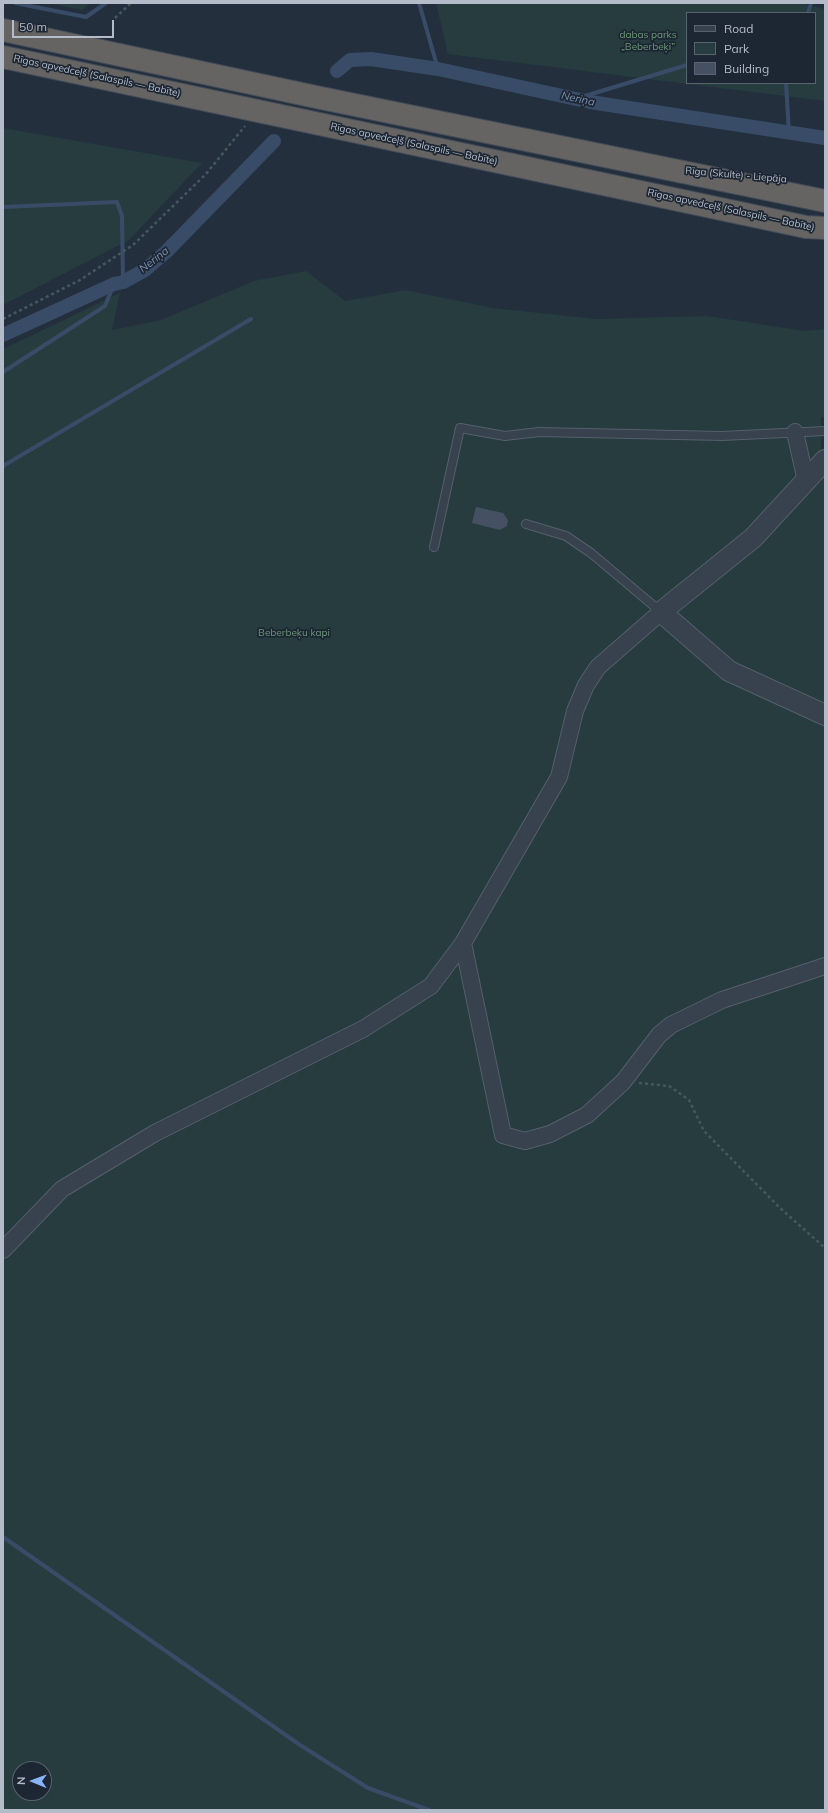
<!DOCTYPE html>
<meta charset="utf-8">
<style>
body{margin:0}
#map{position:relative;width:828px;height:1813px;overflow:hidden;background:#242f3e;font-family:Mulish,sans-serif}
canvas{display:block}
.frame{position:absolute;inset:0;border:4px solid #b4bcc9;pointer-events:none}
.legend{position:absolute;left:686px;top:12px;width:130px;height:72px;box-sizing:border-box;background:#1d2633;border:1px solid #59626f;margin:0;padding:5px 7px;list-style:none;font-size:12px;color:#b4bcc9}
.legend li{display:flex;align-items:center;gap:8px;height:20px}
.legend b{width:20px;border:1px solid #59626f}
.north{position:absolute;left:12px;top:1761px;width:40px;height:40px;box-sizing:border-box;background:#1d2633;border:1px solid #59626f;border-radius:50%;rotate:271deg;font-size:11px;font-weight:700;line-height:16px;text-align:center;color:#b4bcc9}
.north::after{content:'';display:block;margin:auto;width:14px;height:18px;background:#8ab4f8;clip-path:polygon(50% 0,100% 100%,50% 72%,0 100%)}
.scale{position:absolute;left:12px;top:20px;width:102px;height:18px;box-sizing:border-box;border:2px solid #b4bcc9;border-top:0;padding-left:5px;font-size:12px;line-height:14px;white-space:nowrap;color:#b4bcc9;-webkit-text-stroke:3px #1d2633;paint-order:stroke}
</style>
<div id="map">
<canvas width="828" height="1813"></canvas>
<div class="frame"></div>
<ul class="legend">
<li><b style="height:5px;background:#38414e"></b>Road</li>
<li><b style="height:11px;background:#263c3f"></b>Park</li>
<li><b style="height:11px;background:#455162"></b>Building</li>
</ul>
<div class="north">N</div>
<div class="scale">50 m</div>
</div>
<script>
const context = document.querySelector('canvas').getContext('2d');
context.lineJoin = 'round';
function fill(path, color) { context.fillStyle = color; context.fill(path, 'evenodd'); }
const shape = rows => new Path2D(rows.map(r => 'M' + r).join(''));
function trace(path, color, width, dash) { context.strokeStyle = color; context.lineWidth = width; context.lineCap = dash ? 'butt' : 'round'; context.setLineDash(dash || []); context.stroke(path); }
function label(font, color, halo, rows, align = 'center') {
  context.font = font + ' Mulish,sans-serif'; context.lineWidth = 3.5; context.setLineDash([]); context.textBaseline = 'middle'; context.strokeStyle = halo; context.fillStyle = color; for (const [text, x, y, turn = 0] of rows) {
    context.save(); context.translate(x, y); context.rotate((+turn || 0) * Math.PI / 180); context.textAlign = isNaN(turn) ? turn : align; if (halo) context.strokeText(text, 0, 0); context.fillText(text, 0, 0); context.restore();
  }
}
const green = shape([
 [48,3,91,3,82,10],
 [436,3,807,3,807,5,825,9,825,101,448,54],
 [687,13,815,13,815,83,687,83],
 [3,128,202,163,129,240,3,305],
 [306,271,345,301,405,290,493,308,596,319,707,316,805,331,825,329,825,417,821,417,821,464,825,476,825,1810,3,1810,3,349,120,293,112,330,161,320,254,281],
 [20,1769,44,1769,44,1793,20,1793]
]);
const stream = shape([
 [15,3,86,17,106,3],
 [419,3,438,69],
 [808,13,811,3],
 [786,83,789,133],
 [575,99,687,65],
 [3,207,117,202,122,216,123,282],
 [3,372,105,306,114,284],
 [3,466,251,319],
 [3,1537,300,1745,368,1788,429,1810]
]);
const canal = shape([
 [337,71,350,60,371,59,438,69,590,102,825,138],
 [3,335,114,284,123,282,145,270,167,251,274,141]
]);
const building = shape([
 [476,507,503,513,508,520,507,526,500,530,472,523]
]);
const path = shape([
 [115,18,131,3],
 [3,319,80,280,133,245,206,174,245,126],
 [639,1083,669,1086,689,1100,704,1131,780,1208,825,1248]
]);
const service = shape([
 [526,524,566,536,591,553,661,612],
 [434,547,460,428,505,436,539,432,722,436,825,431]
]);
const minor = shape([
 [795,432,806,481],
 [463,943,503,1135,525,1141,550,1134,587,1115,623,1082,659,1035,671,1025,722,1000,825,966],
 [3,1250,62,1189,155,1133,363,1029,431,986,463,943,559,777,575,711,586,685,598,667,661,612]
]);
const tertiary = shape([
 [825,460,753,538,661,612,729,671,825,715]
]);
const trunk = shape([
 [3,30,316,97,825,201],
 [3,57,806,227,825,228]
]);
const parkNames = [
 ["dabas parks",648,35],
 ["„Beberbeķi”",648,47],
 ["Beberbeķu kapi",294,633]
];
const streetNames = [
 ["Rīgas apvedceļš (Salaspils — Babīte)",97,76,12],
 ["Rīgas apvedceļš (Salaspils — Babīte)",414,144,12],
 ["Rīga (Skulte) - Liepāja",736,175,5],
 ["Rīgas apvedceļš (Salaspils — Babīte)",731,210,12]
];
const waterNames = [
 ["Neriņa",578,99,12],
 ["Neriņa",154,260,-38]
];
fill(green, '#263c3f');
trace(stream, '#394c67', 4);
trace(canal, '#394c67', 14);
fill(building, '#455162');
trace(service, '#565f6c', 10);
trace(minor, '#565f6c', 18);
trace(tertiary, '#565f6c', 22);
trace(trunk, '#434c59', 24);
trace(path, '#44595c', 2.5, [3, 3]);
trace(service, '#38414e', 8);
trace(minor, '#38414e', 16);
trace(tertiary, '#38414e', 20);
trace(trunk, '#656462', 22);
label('10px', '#6b9a76', '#1d2633', parkNames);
label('10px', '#b4bcc9', '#1d2633', streetNames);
label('italic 11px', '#7c92b1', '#1d2633', waterNames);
</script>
